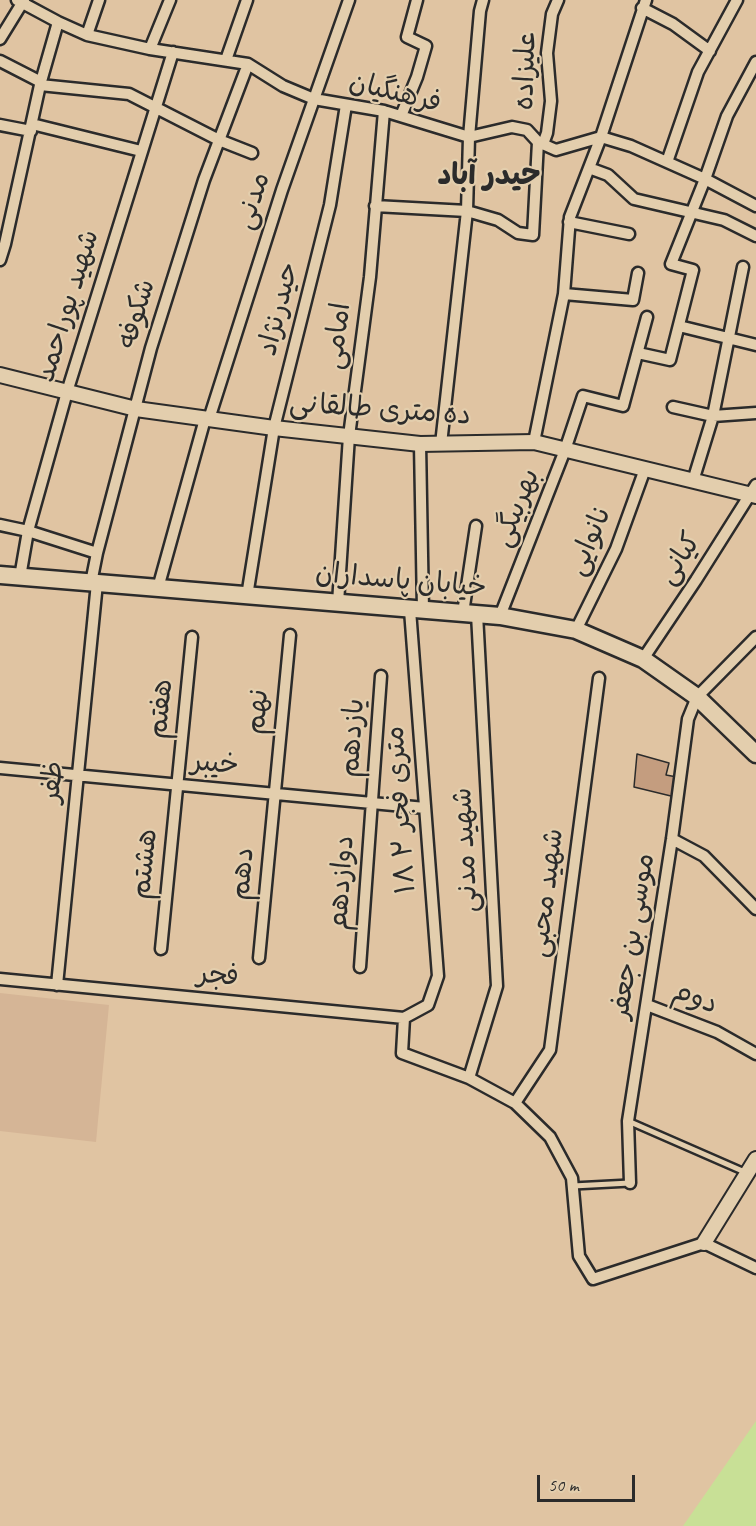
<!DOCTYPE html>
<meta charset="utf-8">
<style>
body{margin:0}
#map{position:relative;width:756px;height:1526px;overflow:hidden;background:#e0c4a2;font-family:Caveat,sans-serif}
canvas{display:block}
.scale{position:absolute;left:537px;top:1475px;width:98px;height:27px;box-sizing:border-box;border:3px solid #2b2b2b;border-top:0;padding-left:8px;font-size:18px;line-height:21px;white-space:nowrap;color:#2b2b2b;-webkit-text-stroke:4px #e3cead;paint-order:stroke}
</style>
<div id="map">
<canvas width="756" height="1526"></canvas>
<div class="scale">50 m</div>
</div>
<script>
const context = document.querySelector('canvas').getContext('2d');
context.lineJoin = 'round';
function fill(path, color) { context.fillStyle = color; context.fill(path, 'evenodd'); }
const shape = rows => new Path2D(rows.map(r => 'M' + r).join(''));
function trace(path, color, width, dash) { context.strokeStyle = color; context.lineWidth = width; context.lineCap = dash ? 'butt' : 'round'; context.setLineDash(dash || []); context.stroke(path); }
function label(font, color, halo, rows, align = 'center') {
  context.font = font + ' Caveat,"Playpen Sans Arabic",sans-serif'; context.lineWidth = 4.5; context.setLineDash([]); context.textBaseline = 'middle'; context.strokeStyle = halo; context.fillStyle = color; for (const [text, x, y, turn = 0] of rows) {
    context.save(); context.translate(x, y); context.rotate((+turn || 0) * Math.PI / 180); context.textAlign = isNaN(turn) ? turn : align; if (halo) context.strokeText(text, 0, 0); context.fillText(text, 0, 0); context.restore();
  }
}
const built = shape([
 [0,993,109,1005,96,1142,0,1131]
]);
const green = shape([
 [756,1421,756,1526,683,1526]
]);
const building = shape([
 [637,754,669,763,666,775,677,777,675,797,634,787,637,754]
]);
const service = shape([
 [628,1121,747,1173],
 [573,1186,630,1183]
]);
const minor = shape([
 [17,0,58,22,87,35,150,49,248,64,283,86,314,99,384,111,469,137,512,127,527,130,538,142,556,150,601,137,631,146,705,179,756,206],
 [642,8,673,24,710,51],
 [87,35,99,0],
 [0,39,24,0],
 [150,49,170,0],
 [226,60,247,0],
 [0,61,41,82],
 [40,85,129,94,219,140,252,153],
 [401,116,417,77,426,46,407,37,417,0],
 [32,124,141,151],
 [0,125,31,131],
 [543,144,547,133,551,101,547,53,552,14,558,0],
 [667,162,698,72,737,0],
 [589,168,608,175,634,199,724,220,756,236],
 [375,206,467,211,498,220,518,233,533,235,538,142],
 [569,222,629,234],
 [0,260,5,244,40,85,58,22],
 [564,294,633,300,638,273],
 [679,326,756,345],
 [638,353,670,360,693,270,671,264,705,179,727,116,756,62],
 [673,407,713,416,756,413],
 [209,419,282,190,349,0],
 [534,442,564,294,570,217,601,137,646,0],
 [420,444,423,610],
 [441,444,467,211,469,137,480,11,483,0],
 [693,481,713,416,743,267],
 [0,525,28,531,97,553],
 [20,577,28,531,67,392,173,52],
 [91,583,97,553,151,348,204,180,248,64],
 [158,588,205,419],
 [247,596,274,428,330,205,346,105],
 [338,603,349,436,370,277,384,111],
 [463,613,476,526],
 [500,616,565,450,583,396,623,406,647,317],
 [576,630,616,549,645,469],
 [643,659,696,580,756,485],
 [0,768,425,808],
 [672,839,704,856,756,909],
 [161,949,192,637],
 [259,958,290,635],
 [360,967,381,676],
 [0,979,404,1018,428,1005,438,976,410,610],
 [57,985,97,583],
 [647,1005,717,1032,756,1054],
 [404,1018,402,1053,469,1078,515,1103,550,1137,572,1178,579,1256,593,1279,704,1243,756,1268],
 [469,1078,497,986,477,614],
 [515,1103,550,1050,599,678],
 [630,1183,628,1121,672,839,688,719,697,697,756,637]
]);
const tertiary = shape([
 [0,375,136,409,274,428,420,444,534,442,756,496],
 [704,1243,756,1159]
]);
const primary = shape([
 [0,575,500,616,576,630,643,659,697,697,756,754]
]);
const streetNames = [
 ["علیزاده",526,71,-88],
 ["فرهنگیان",395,93,14],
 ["مدنی",253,201,-72],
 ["شهید پوراحمد",68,306,-73],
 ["حیدرنژاد",279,309,-76],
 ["شکوفه",137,314,-73],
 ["امامی",338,336,-83],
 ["ده متری طالقانی",380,410,4],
 ["بهربیگی",517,508,-68],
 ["نانوایی",590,541,-67],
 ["کیانی",680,559,-57],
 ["خیابان پاسداران",401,581,5],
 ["هفتم",161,709,-84],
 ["نهم",258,712,-85],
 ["یازدهم",353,738,-86],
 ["خیبر",215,764,5],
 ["ظفر",53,782,-84],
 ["۱۸ متری فجر ۲",401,810,-94],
 ["شهید مدنی",466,850,-93],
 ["هشتم",145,864,-84],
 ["دهم",243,874,-85],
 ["دوازدهم",342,883,-86],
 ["شهید محبی",547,893,-83],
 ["موسی بن جعفر",633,936,-81],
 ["فجر",218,976,5],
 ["دوم",695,998,21]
];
const neighbourhoodNames = [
 ["حیدر آباد",489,176]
];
fill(built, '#d5b596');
fill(green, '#c8e096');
fill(building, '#c49d7f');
trace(building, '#2b2b2b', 1.5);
trace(service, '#2b2b2b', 10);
trace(minor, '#2b2b2b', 15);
trace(tertiary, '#2b2b2b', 18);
trace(primary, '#2b2b2b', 21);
trace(service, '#e3cead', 5);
trace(minor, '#e3cead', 10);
trace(tertiary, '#e3cead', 14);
trace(primary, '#e3cead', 16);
label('28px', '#2b2b2b', '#e3cead', streetNames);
label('bold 30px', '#2b2b2b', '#e3cead', neighbourhoodNames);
</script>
